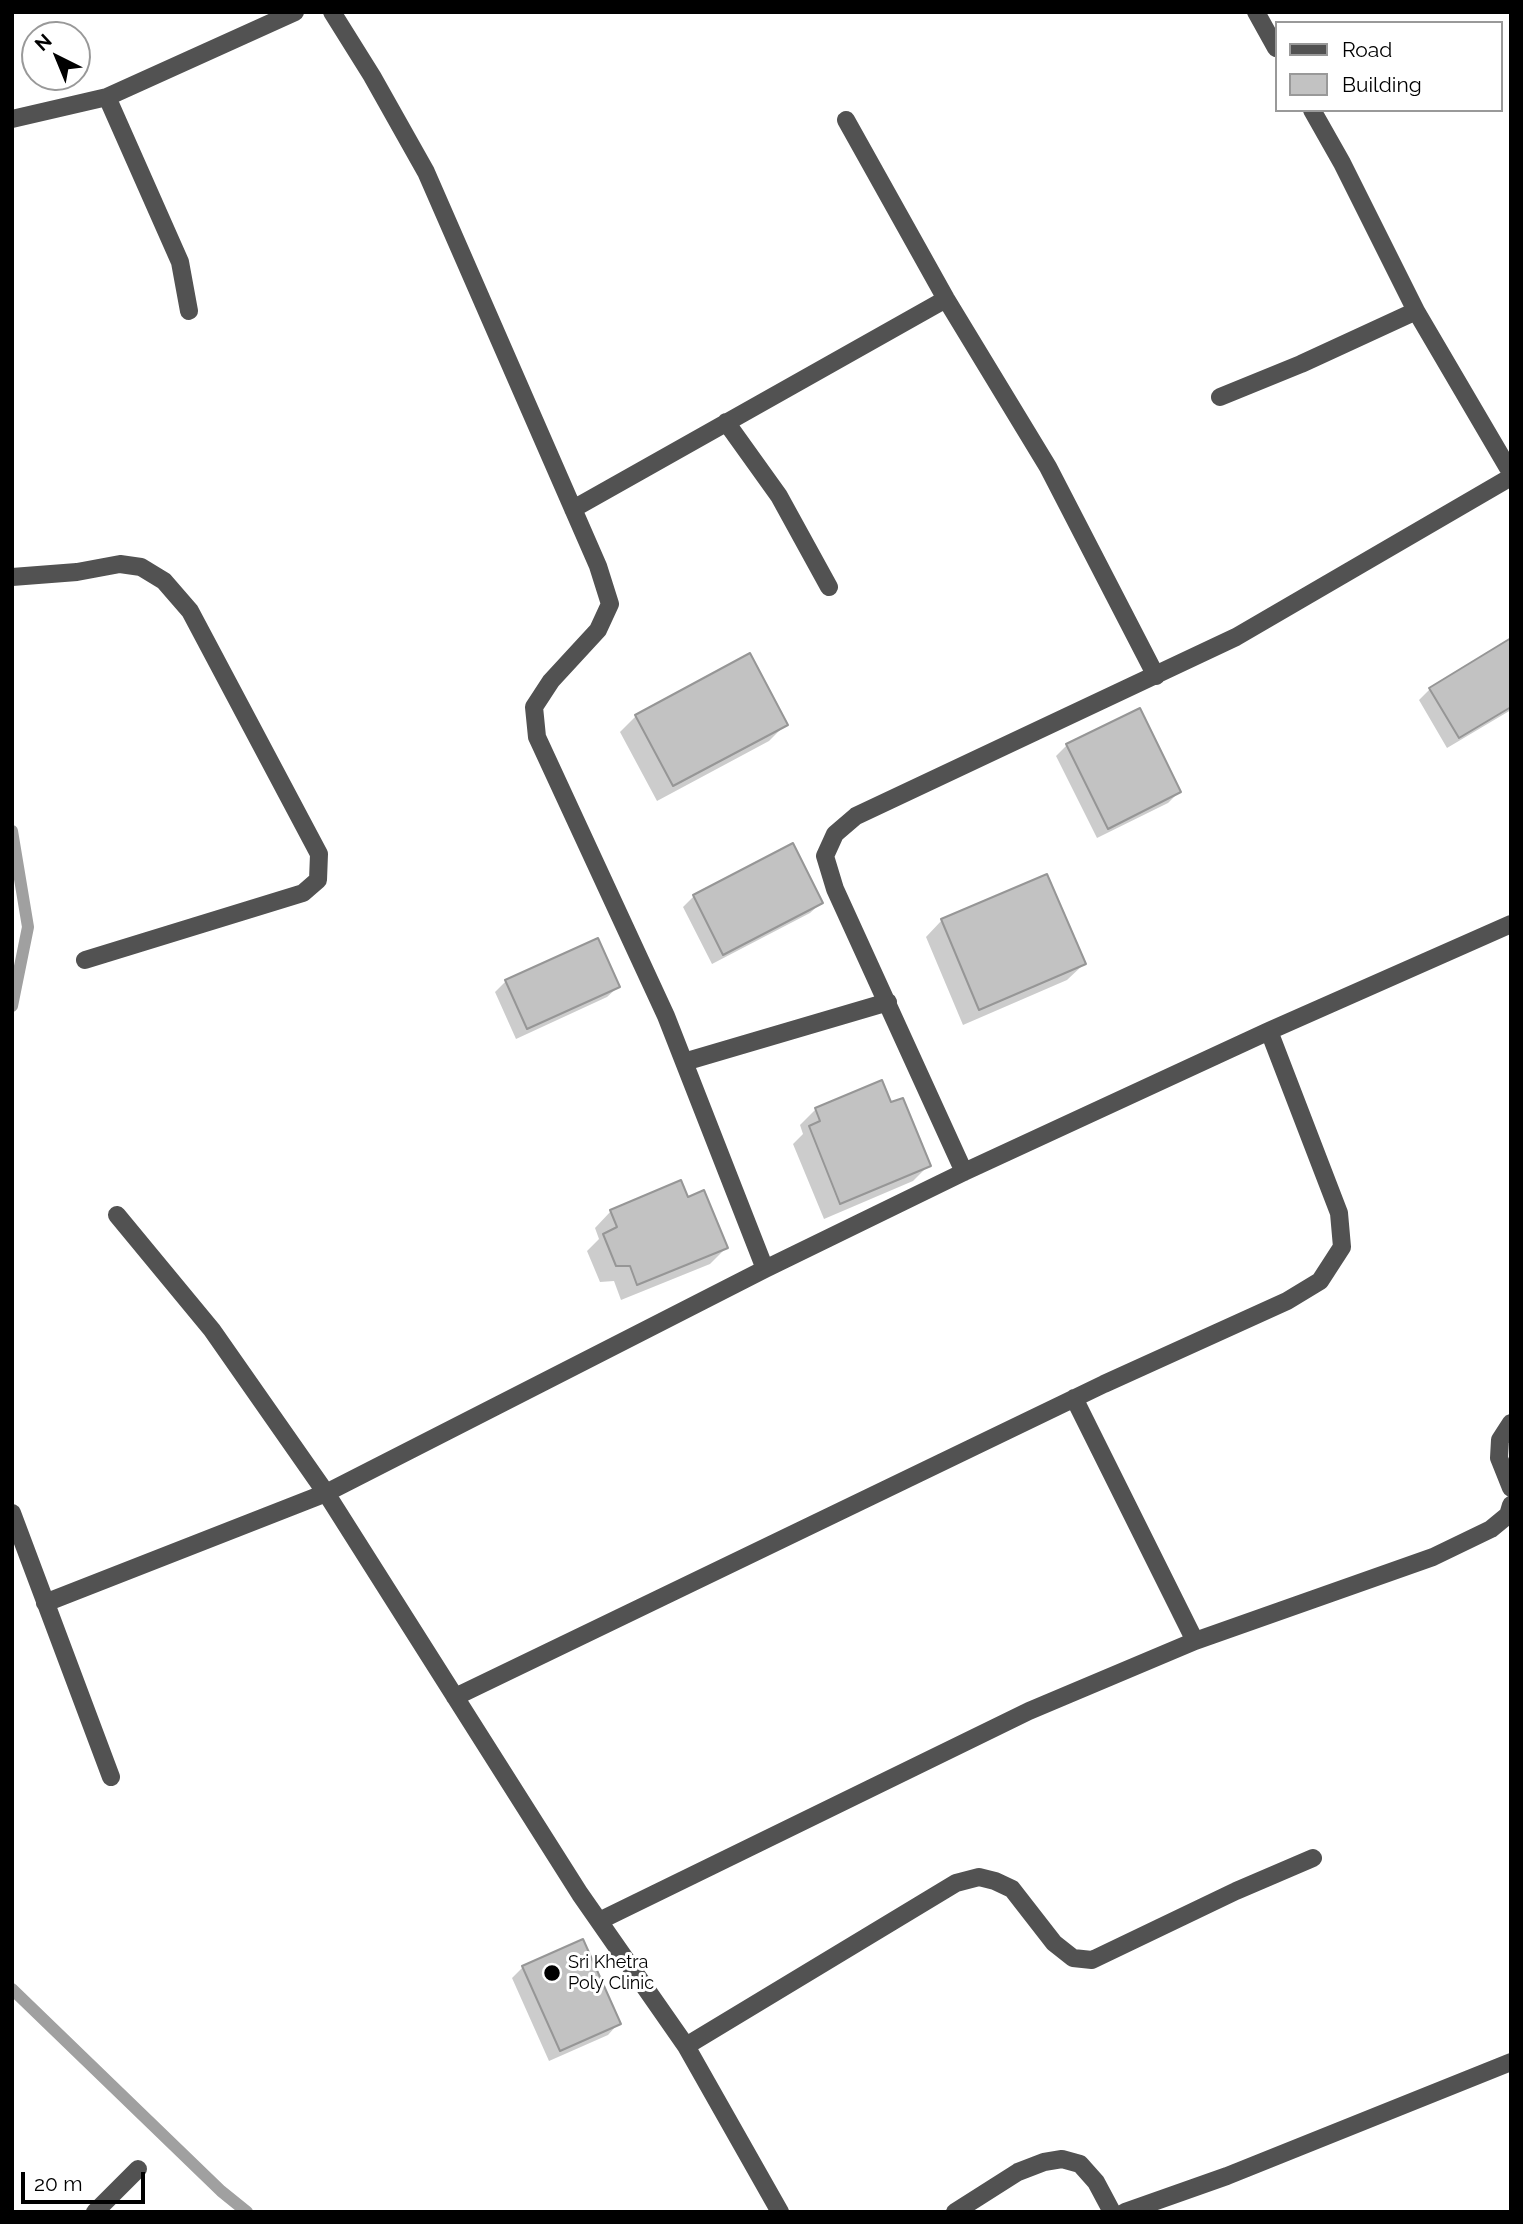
<!DOCTYPE html>
<style>
body{margin:0}
#map{position:relative;width:1523px;height:2224px;overflow:hidden;background:#fff;font-family:Raleway,sans-serif}
canvas{display:block}
.frame{position:absolute;inset:0;border:14px solid #000;pointer-events:none}
.legend{position:absolute;left:1275px;top:21px;width:228px;height:91px;box-sizing:border-box;background:#fff;border:2px solid #999;margin:0;padding:9px 12px;list-style:none;font-size:21px;color:#000}
.legend li{display:flex;align-items:center;gap:14px;height:35px}
.legend b{width:35px;border:2px solid #999}
.north{position:absolute;left:21px;top:21px;width:70px;height:70px;box-sizing:border-box;background:#fff;border:2px solid #999;border-radius:50%;rotate:317deg;font-size:19px;font-weight:700;line-height:28px;text-align:center;color:#000}
.north::after{content:'';display:block;margin:auto;width:24px;height:32px;background:#000;clip-path:polygon(50% 0,100% 100%,50% 72%,0 100%)}
.scale{position:absolute;left:21px;top:2172px;width:124px;height:32px;box-sizing:border-box;border:4px solid #000;border-top:0;padding-left:9px;font-size:21px;line-height:24px;white-space:nowrap;color:#000;-webkit-text-stroke:5px #fff;paint-order:stroke}
</style>
<div id="map">
<canvas width="1523" height="2224"></canvas>
<div class="frame"></div>
<ul class="legend">
<li><b style="height:9px;background:#525252"></b>Road</li>
<li><b style="height:19px;background:#c2c2c2"></b>Building</li>
</ul>
<div class="north">N</div>
<div class="scale">20 m</div>
</div>
<script>
const context = document.querySelector('canvas').getContext('2d');
context.lineJoin = 'round';
function fill(path, color) { context.fillStyle = color; context.fill(path, 'evenodd'); }
const shape = rows => new Path2D(rows.map(r => 'M' + r).join(''));
function trace(path, color, width, dash) { context.strokeStyle = color; context.lineWidth = width; context.lineCap = dash ? 'butt' : 'round'; context.setLineDash(dash || []); context.stroke(path); }
function label(font, color, halo, rows, align = 'center') {
  context.font = font + ' Raleway,sans-serif'; context.lineWidth = 6; context.setLineDash([]); context.textBaseline = 'middle'; context.strokeStyle = halo; context.fillStyle = color; for (const [text, x, y, turn = 0] of rows) {
    context.save(); context.translate(x, y); context.rotate((+turn || 0) * Math.PI / 180); context.textAlign = isNaN(turn) ? turn : align; if (halo) context.strokeText(text, 0, 0); context.fillText(text, 0, 0); context.restore();
  }
}
const shadow = shape([
 [1511,640,1511,710,1447,748,1419,700,1430,689],
 [636,716,785,725,769,741,657,801,620,732],
 [1067,745,1179,792,1168,803,1097,838,1056,756],
 [694,896,821,903,810,913,712,964,683,907],
 [942,920,1084,964,1067,980,963,1025,926,937],
 [506,981,618,987,607,997,516,1039,495,992],
 [890,1105,929,1165,913,1181,824,1219,793,1144,803,1134,800,1125,816,1109],
 [687,1199,726,1248,710,1264,621,1300,614,1281,600,1282,587,1251,599,1239,595,1228,611,1211],
 [523,1967,618,2024,608,2035,549,2061,512,1978]
]);
const stream = shape([
 [12,831,28,927,12,1006],
 [12,1989,221,2191,247,2212]
]);
const building = shape([
 [1511,638,1511,707,1459,738,1429,688,1511,638],
 [750,653,788,725,673,786,635,715,750,653],
 [1140,708,1181,792,1108,829,1066,744,1140,708],
 [793,843,823,903,723,955,693,895,793,843],
 [1047,874,1086,964,979,1010,941,919,1047,874],
 [598,938,620,987,527,1029,505,980,598,938],
 [882,1080,891,1102,903,1098,931,1166,840,1204,809,1126,820,1121,815,1108,882,1080],
 [681,1180,688,1197,704,1190,728,1248,637,1285,630,1266,616,1266,603,1234,617,1227,610,1210,681,1180],
 [583,1939,621,2024,560,2051,522,1966,583,1939]
]);
const minor = shape([
 [332,12,372,76,426,172,598,566,610,604,598,630,551,681,534,707,537,737,666,1016,765,1269],
 [1256,12,1276,48],
 [107,97,180,262,189,311],
 [1312,110,1342,163,1416,311,1511,473],
 [12,119,107,97,295,12],
 [846,120,946,299,1048,467,1156,676],
 [1220,397,1301,364,1416,311],
 [726,422,779,496,829,587],
 [573,509,946,299],
 [12,577,77,572,120,564,141,567,164,581,190,611,319,854,318,880,303,893,85,960],
 [684,1062,888,1002],
 [964,1172,835,889,825,856,835,834,856,816,1236,637,1511,477],
 [117,1215,212,1330,326,1493,580,1894,686,2046,780,2212],
 [1074,1398,1195,1641],
 [1511,1423,1500,1440,1499,1458,1511,1488],
 [12,1513,111,1777],
 [45,1603,326,1493,765,1269,964,1172,1269,1031,1511,924],
 [455,1697,1104,1384,1287,1301,1320,1281,1342,1247,1339,1213,1269,1031],
 [599,1921,1029,1711,1195,1641,1433,1557,1491,1529,1508,1515,1511,1505],
 [686,2046,956,1883,979,1877,995,1881,1012,1889,1054,1943,1073,1958,1092,1960,1236,1891,1313,1858],
 [95,2212,138,2169],
 [955,2212,1018,2172,1044,2162,1062,2159,1080,2164,1096,2182,1112,2212],
 [1125,2212,1227,2176,1511,2062]
]);
const markers = [
 [552,1973,9,"#000"]
];
const poiNames = [
 ["Sri Khetra",568,1963],
 ["Poly Clinic",568,1984]
];
fill(shadow, '#0003');
trace(stream, '#a0a0a0', 12);
fill(building, '#c2c2c2');
trace(building, '#969696', 2);
trace(minor, '#525252', 18);
for (const [x, y, r, color] of markers) { const dot = new Path2D(); dot.arc(x, y, r, 0, 2 * Math.PI); context.fillStyle = color; context.fill(dot); trace(dot, '#fff', 2.5); }
label('18px', '#000', '#fff', poiNames, 'left');
</script>
